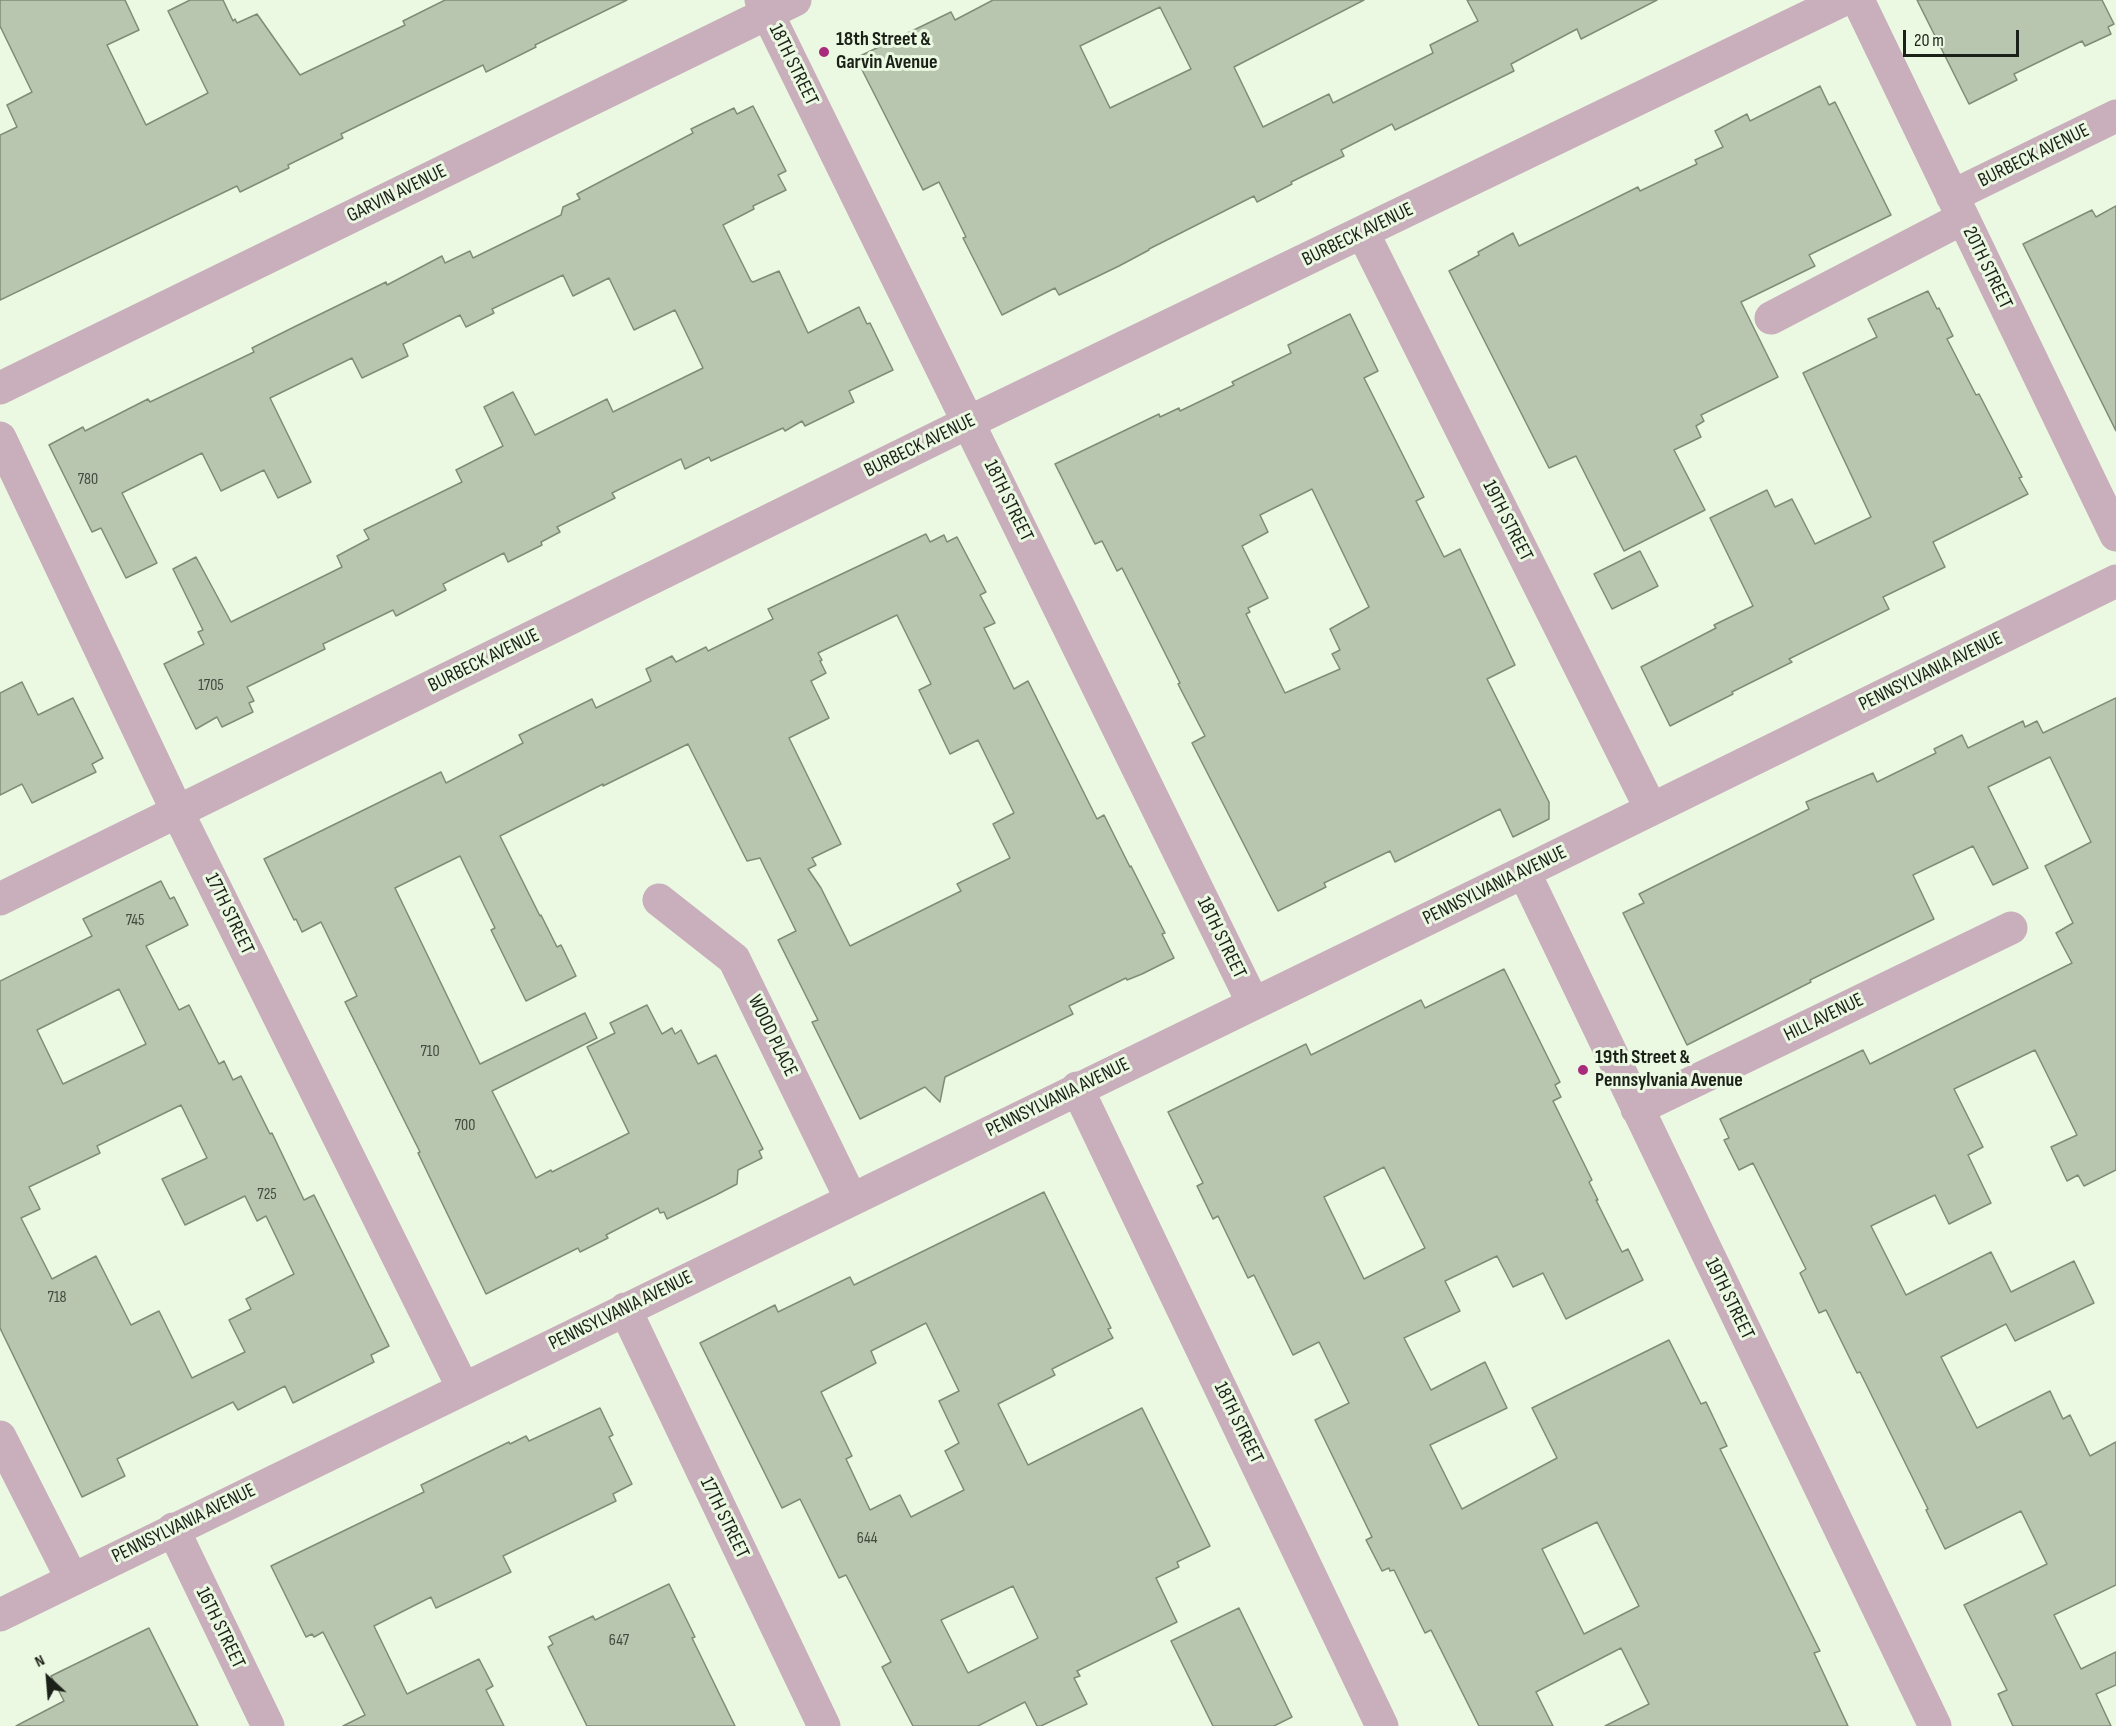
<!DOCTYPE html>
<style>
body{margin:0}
#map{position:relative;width:2116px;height:1726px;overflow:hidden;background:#ebf9e2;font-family:"Sofia Sans Condensed",sans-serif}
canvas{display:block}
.north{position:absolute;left:18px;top:1648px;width:60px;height:60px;-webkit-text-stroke:4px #ebf9e2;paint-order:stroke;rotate:334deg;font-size:16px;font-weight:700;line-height:24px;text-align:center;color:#1b2018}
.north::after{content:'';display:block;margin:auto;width:21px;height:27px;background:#1b2018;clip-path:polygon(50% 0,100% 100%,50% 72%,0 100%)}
.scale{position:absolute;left:1903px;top:30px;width:116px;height:27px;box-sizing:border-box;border:3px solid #1b2018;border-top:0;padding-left:8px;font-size:18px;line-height:21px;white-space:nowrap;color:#1b2018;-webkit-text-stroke:4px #ebf9e2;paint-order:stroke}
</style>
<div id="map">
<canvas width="2116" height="1726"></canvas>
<div class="north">N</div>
<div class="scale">20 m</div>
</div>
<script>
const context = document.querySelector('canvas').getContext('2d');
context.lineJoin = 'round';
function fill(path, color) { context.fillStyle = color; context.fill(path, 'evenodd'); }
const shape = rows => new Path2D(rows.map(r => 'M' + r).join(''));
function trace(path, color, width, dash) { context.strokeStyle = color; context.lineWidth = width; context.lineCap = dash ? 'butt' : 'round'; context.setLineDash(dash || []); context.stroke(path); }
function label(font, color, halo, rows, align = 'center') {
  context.font = font + ' "Sofia Sans Condensed",sans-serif'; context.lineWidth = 6; context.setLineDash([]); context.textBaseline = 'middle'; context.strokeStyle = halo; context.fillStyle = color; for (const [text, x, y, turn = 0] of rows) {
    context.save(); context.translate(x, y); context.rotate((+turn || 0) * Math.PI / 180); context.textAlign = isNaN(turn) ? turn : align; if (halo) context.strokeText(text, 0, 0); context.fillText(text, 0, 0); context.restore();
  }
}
const building = shape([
 [0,0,125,0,139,30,107,45,146,125,208,93,168,11,190,0,223,0,233,21,235,19,237,23,257,14,300,75,405,25,403,21,445,0,627,0,535,45,536,47,486,72,483,65,341,134,343,138,288,165,289,168,240,192,237,186,0,300,0,135,17,127,7,105,32,92,0,26,0,0],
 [993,0,1364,0,1234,67,1263,127,1329,94,1333,103,1433,53,1430,45,1478,21,1467,0,1657,0,1581,39,1577,29,1511,64,1514,71,1395,130,1392,124,1341,150,1344,156,1291,182,1292,184,1257,202,1254,196,1149,249,1149,250,1119,266,1059,295,1055,288,1002,315,963,238,966,237,939,182,923,190,856,58,951,12,955,20,993,0],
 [1160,7,1191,69,1110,108,1080,46,1160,7],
 [1917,0,2102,0,2114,24,2108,27,2111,34,2085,46,2082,41,2014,74,2017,80,1969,104,1917,0],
 [1820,86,1829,105,1835,102,1891,215,1809,255,1815,266,1741,302,1778,377,1701,415,1704,421,1696,426,1701,437,1674,450,1705,510,1624,551,1576,456,1549,468,1449,271,1479,255,1478,252,1513,233,1519,246,1638,187,1640,191,1697,164,1695,160,1723,147,1715,131,1747,114,1750,121,1820,86],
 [753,106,786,171,778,175,786,190,753,206,754,209,723,225,751,281,753,282,779,271,808,333,859,307,867,324,870,323,893,370,849,391,854,402,805,426,802,421,785,431,783,428,711,461,709,457,685,469,681,459,612,493,615,498,557,527,560,532,541,542,542,545,508,562,504,553,443,584,446,590,396,616,393,610,323,644,325,649,247,687,254,701,249,703,253,712,222,727,217,717,196,729,164,664,204,644,198,632,203,630,173,569,196,557,231,622,342,567,337,556,369,539,364,530,462,482,456,470,503,446,484,407,513,392,535,435,607,399,613,412,703,368,675,310,634,330,609,278,573,296,563,275,492,309,494,313,466,327,460,315,403,344,408,356,362,378,352,358,270,398,311,482,278,498,264,470,221,491,202,453,122,493,157,563,126,578,101,528,92,532,49,445,83,427,85,431,148,399,150,402,254,352,252,348,292,328,386,282,387,285,442,256,445,263,470,251,473,258,561,215,563,207,580,199,577,194,693,133,691,129,734,108,737,114,753,106],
 [2116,206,2116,431,2023,244,2092,210,2096,217,2116,206],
 [1928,291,1937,309,1939,308,1953,336,1947,339,1976,395,1979,394,2022,477,2019,478,2028,494,1933,542,1945,567,1883,597,1889,609,1789,659,1792,662,1732,692,1733,694,1670,726,1641,667,1716,628,1714,625,1753,606,1710,518,1767,490,1775,507,1792,499,1815,544,1871,517,1803,373,1877,337,1868,319,1928,291],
 [1350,314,1378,371,1364,378,1424,497,1416,501,1444,557,1460,549,1515,665,1487,679,1549,802,1549,819,1513,837,1500,809,1395,862,1390,851,1324,883,1326,887,1278,911,1192,743,1205,736,1178,684,1180,683,1122,568,1117,571,1102,541,1095,544,1055,464,1159,414,1160,417,1179,408,1180,411,1234,385,1232,382,1291,353,1288,345,1350,314],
 [1312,489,1369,607,1330,629,1340,650,1332,654,1340,669,1285,693,1246,614,1250,612,1248,608,1268,598,1242,546,1268,532,1260,515,1312,489],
 [926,534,930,542,944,535,947,542,957,537,986,592,980,595,995,623,984,628,1014,689,1028,681,1097,819,1104,815,1130,867,1131,866,1165,933,1162,934,1174,958,1142,974,1127,980,1126,978,1069,1006,1073,1014,945,1077,940,1102,925,1087,860,1119,812,1022,818,1020,778,940,796,931,760,858,747,861,688,744,603,786,603,784,500,836,540,916,541,915,557,947,561,945,563,949,576,976,526,1001,491,930,495,928,460,856,395,888,480,1064,585,1013,597,1038,492,1091,536,1178,551,1170,552,1172,629,1133,587,1047,615,1033,610,1023,647,1005,662,1034,672,1028,675,1034,681,1030,698,1064,716,1055,763,1149,759,1151,762,1158,738,1170,737,1184,716,1195,667,1219,664,1212,660,1213,658,1208,606,1235,608,1238,580,1252,578,1248,486,1294,418,1153,420,1152,345,1002,357,996,321,922,302,932,296,919,294,920,264,859,441,772,446,783,523,743,519,735,592,699,596,708,651,681,646,669,672,656,676,662,706,647,708,651,773,619,768,609,926,534],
 [897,615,931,684,919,690,950,754,978,740,1014,813,993,824,1010,858,957,884,961,891,850,946,821,888,808,869,816,865,812,858,841,844,789,738,829,718,811,681,826,673,820,661,822,660,818,653,897,615],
 [1640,551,1658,586,1612,609,1594,574,1640,551],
 [22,682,38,715,73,698,103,758,92,764,96,772,32,803,22,784,0,795,0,693,22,682],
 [2116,698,2116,1170,2084,1186,2078,1175,2067,1181,2051,1147,2077,1135,2035,1050,1954,1089,1983,1147,1968,1155,1991,1203,1949,1224,1935,1195,1871,1226,1906,1295,1991,1252,2011,1292,2074,1261,2094,1303,2015,1341,2006,1324,1941,1357,1977,1428,2050,1391,2063,1419,2070,1415,2090,1456,2116,1442,2116,1585,2054,1615,2081,1669,2116,1652,2116,1685,2096,1694,2111,1726,2013,1726,1998,1694,2007,1690,1964,1605,2047,1564,2021,1511,1945,1549,1926,1510,1928,1509,1860,1372,1857,1373,1826,1310,1819,1313,1800,1273,1806,1269,1753,1163,1739,1170,1724,1140,1729,1138,1720,1119,1863,1050,1870,1064,2072,963,2056,933,2073,923,2045,866,2091,842,2050,757,1988,787,2028,868,1993,885,1973,846,1913,875,1934,919,1810,980,1811,982,1687,1045,1623,913,1644,903,1639,894,1809,809,1806,802,1873,773,1877,782,1936,753,1934,749,1962,735,1968,748,2023,721,2025,727,2037,721,2043,733,2116,698],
 [161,881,170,899,174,897,188,925,146,946,179,1010,189,1005,219,1064,224,1061,233,1080,241,1076,270,1134,272,1133,304,1200,314,1195,389,1346,371,1355,374,1362,293,1403,285,1386,238,1410,233,1402,117,1459,125,1476,82,1497,0,1328,0,981,92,936,83,919,161,881],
 [119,989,146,1044,63,1084,37,1030,119,989],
 [181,1105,207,1158,162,1179,185,1225,245,1196,257,1221,266,1216,294,1274,246,1299,251,1309,229,1320,245,1352,192,1378,159,1311,131,1325,96,1256,52,1279,21,1218,40,1209,29,1187,100,1153,97,1146,181,1105],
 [1504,969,1560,1082,1555,1085,1561,1097,1553,1101,1592,1180,1589,1182,1598,1200,1596,1200,1622,1252,1628,1249,1643,1280,1566,1319,1543,1273,1513,1287,1497,1256,1445,1281,1460,1311,1404,1338,1431,1390,1485,1362,1507,1408,1430,1445,1462,1509,1557,1458,1532,1408,1669,1340,1701,1404,1706,1402,1727,1446,1720,1449,1820,1651,1814,1653,1848,1726,1605,1726,1649,1704,1621,1648,1536,1692,1553,1726,1479,1726,1431,1630,1425,1633,1394,1570,1390,1571,1389,1568,1382,1571,1366,1540,1372,1537,1315,1420,1349,1403,1319,1342,1293,1355,1254,1275,1248,1278,1218,1216,1213,1219,1197,1186,1203,1183,1168,1112,1306,1044,1311,1055,1421,1000,1425,1008,1504,969],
 [1384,1167,1425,1248,1364,1279,1324,1197,1384,1167],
 [1597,1522,1639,1606,1584,1634,1542,1549,1597,1522],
 [1044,1192,1111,1328,1108,1329,1113,1338,1052,1369,1055,1375,998,1404,1028,1465,1142,1408,1210,1546,1177,1562,1179,1567,1156,1578,1177,1622,1077,1671,1080,1676,1074,1678,1087,1704,1041,1726,1037,1726,1025,1702,978,1726,913,1726,882,1667,891,1662,846,1575,839,1578,800,1499,782,1508,700,1343,775,1305,778,1312,850,1277,854,1285,1044,1192],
 [926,1323,959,1391,939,1401,959,1443,945,1451,964,1490,911,1517,900,1495,870,1510,846,1459,852,1456,821,1392,876,1363,871,1351,926,1323],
 [1013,1586,1038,1638,968,1673,941,1620,1013,1586],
 [600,1408,613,1435,609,1437,632,1484,613,1494,616,1501,503,1556,511,1572,436,1608,431,1597,374,1626,407,1694,479,1659,493,1686,486,1690,504,1726,343,1726,365,1715,323,1632,314,1637,312,1634,306,1637,271,1566,424,1492,421,1485,509,1442,510,1444,526,1436,529,1441,600,1408],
 [669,1584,695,1637,692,1638,735,1726,587,1726,548,1647,553,1644,549,1637,593,1616,595,1620,669,1584],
 [1239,1608,1292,1717,1274,1726,1213,1726,1171,1641,1239,1608],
 [149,1628,198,1726,16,1726,64,1701,51,1676,149,1628]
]);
const minor = shape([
 [761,0,1253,1003],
 [1858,0,2116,535],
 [1952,196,2116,116],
 [1363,233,1651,809],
 [1771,318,1963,218],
 [0,388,795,0],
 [0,438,178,813,463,1388],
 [1524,872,1935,1726],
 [0,899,969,422,1843,0],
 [659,900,734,959,851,1199],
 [1077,1088,1382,1726],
 [1637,1109,2011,928],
 [625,1309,824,1726],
 [0,1437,72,1579],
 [173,1529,268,1726],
 [0,1615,1524,872,2116,581]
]);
const markers = [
 [824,52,6,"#a92b7b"],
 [1583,1070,6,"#a92b7b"]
];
const numberNames = [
 ["780",88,480],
 ["1705",211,686],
 ["745",135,921],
 ["710",430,1052],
 ["700",465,1126],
 ["725",267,1195],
 ["718",57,1298],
 ["644",867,1539],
 ["647",619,1641]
];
const poiNames = [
 ["18th Street &",836,40],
 ["Garvin Avenue",836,63],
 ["19th Street &",1595,1058],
 ["Pennsylvania Avenue",1595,1081]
];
const streetNames = [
 ["18TH STREET",793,65,64],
 ["BURBECK AVENUE",2034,156,-26],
 ["GARVIN AVENUE",397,194,-26],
 ["BURBECK AVENUE",1358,235,-26],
 ["20TH STREET",1987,268,64],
 ["BURBECK AVENUE",920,446,-26],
 ["18TH STREET",1008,501,64],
 ["19TH STREET",1507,521,63],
 ["BURBECK AVENUE",484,661,-26],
 ["PENNSYLVANIA AVENUE",1931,672,-26],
 ["PENNSYLVANIA AVENUE",1495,886,-26],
 ["17TH STREET",229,914,64],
 ["18TH STREET",1221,938,64],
 ["HILL AVENUE",1824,1018,-26],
 ["WOOD PLACE",772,1036,64],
 ["PENNSYLVANIA AVENUE",1058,1098,-26],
 ["19TH STREET",1729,1299,64],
 ["PENNSYLVANIA AVENUE",621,1311,-26],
 ["18TH STREET",1238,1423,64],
 ["17TH STREET",724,1518,64],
 ["PENNSYLVANIA AVENUE",184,1524,-26],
 ["16TH STREET",220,1628,64]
];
fill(building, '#b8c6af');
trace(building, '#7f8c77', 1.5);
trace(minor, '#c9aebc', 33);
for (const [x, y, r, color] of markers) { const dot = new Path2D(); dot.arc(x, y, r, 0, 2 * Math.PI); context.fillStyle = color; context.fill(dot); trace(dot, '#ebf9e2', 2); }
label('16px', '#424a3e', null, numberNames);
label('bold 20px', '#1b2018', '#ebf9e2', poiNames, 'left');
label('20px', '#1b2018', '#ebf9e2', streetNames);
</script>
